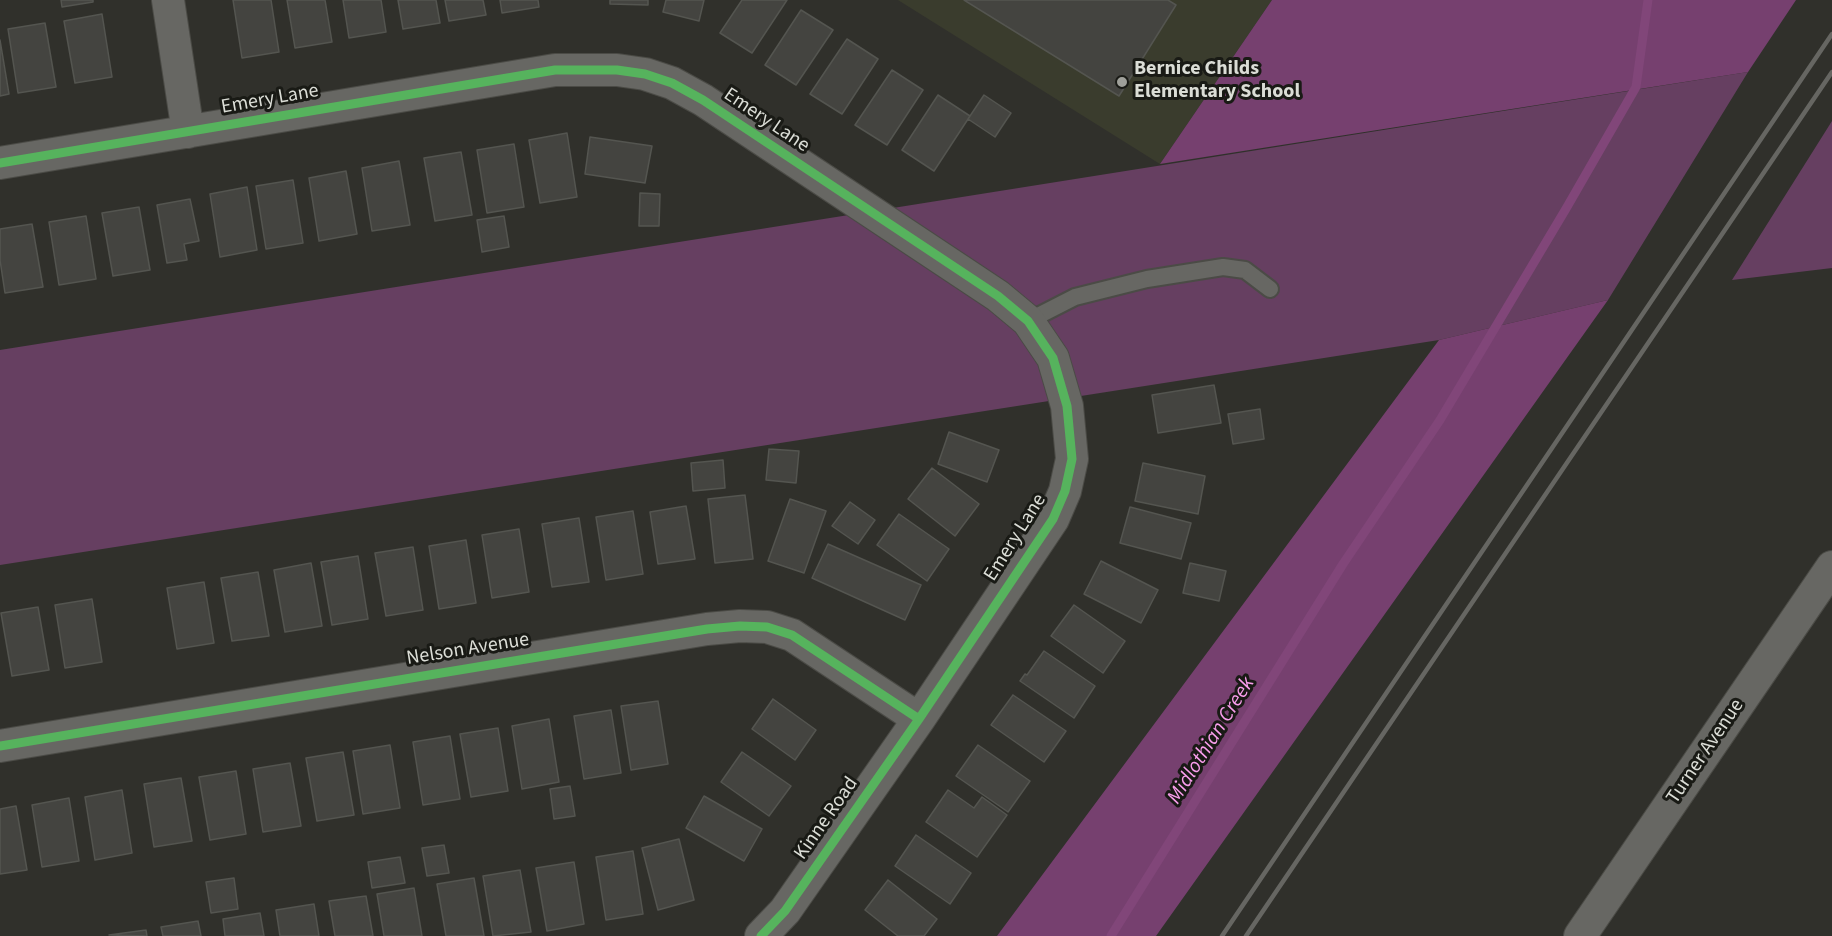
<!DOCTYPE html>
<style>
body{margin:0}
canvas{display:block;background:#30302b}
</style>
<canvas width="1832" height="936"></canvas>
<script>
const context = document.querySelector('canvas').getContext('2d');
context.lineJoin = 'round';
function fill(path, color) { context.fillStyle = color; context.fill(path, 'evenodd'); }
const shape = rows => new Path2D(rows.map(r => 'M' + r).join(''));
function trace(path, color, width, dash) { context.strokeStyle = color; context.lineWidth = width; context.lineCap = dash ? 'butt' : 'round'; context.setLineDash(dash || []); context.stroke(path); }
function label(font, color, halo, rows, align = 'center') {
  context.font = font + ' "Source Sans 3",sans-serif'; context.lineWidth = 6; context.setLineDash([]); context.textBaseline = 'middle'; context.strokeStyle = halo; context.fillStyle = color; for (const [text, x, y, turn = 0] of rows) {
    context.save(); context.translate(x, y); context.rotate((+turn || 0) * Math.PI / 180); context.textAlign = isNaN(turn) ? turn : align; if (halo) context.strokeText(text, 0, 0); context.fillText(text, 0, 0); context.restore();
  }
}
const built = shape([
 [898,0,1272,0,1160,164]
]);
const green = shape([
 [1748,72,1608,300,1439,340,0,565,0,350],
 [1832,121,1832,268,1732,280]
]);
const forest = shape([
 [1272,0,1796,0,1748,72,1160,164],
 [1608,300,1156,936,997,936,1439,340]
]);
const stream = shape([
 [1111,936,1343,564,1440,420,1567,207,1636,87,1648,0]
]);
const building = shape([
 [61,0,93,0,93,2,62,7,61,0],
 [233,0,271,0,279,52,242,58,233,0],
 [287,0,325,0,332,42,295,48,287,0],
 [343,0,381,0,386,32,349,38,343,0],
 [398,0,436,0,440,23,403,29,398,0],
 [445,0,483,0,486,15,449,21,445,0],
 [500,0,538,0,539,7,502,13,500,0],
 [610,0,648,0,648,5,610,4,610,0],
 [666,0,704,0,699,21,663,12,666,0],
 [742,0,787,0,752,53,720,33,742,0],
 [964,0,1168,0,1176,5,1119,96,964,0],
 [801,10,833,30,796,85,765,65,801,10],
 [102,14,112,77,75,83,64,21,102,14],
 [45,23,56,87,18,93,8,29,45,23],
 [847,39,878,59,842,114,810,94,847,39],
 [0,40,9,94,0,96,0,40],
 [892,70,923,90,887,145,855,125,892,70],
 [938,95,970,116,934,171,902,150,938,95],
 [984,95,1011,113,995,137,968,119,984,95],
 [567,133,577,197,540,203,529,140,567,133],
 [590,137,652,146,645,183,585,174,590,137],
 [514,144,524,207,487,213,477,150,514,144],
 [461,152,472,215,435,221,424,158,461,152],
 [399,161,410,225,372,231,362,168,399,161],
 [346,171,357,234,319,241,309,178,346,171],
 [293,180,303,243,266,249,256,186,293,180],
 [247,187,257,250,220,257,210,194,247,187],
 [640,193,660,194,659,226,639,226,640,193],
 [190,199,199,241,184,244,187,260,167,263,157,205,190,199],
 [139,207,150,270,113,276,102,213,139,207],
 [86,216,96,279,59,285,49,222,86,216],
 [504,216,509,247,482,252,477,220,504,216],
 [32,224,43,287,5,293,0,260,0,229,32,224],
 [1214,385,1221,423,1158,433,1152,395,1214,385],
 [1260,409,1264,439,1233,444,1228,414,1260,409],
 [949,432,999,450,987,482,938,464,949,432],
 [769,449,799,451,796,483,766,480,769,449],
 [723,460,725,488,693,491,691,463,723,460],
 [1143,463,1205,476,1198,514,1135,501,1143,463],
 [932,468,979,504,955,536,908,499,932,468],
 [745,495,753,559,715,563,708,499,745,495],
 [790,499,826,511,804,573,768,561,790,499],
 [850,502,875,520,858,544,832,526,850,502],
 [686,506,695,559,658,564,650,512,686,506],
 [1130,507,1191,523,1181,559,1120,543,1130,507],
 [633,511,643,574,606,580,596,517,633,511],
 [899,514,949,549,927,581,877,545,899,514],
 [579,518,589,582,552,587,542,524,579,518],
 [519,529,529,592,492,598,482,535,519,529],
 [466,540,476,603,439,609,429,546,466,540],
 [828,544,921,585,905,620,812,578,828,544],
 [413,547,423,610,386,616,375,553,413,547],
 [358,556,368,619,332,625,321,562,358,556],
 [1101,561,1158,590,1141,623,1084,594,1101,561],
 [311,563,322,626,285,632,274,570,311,563],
 [1190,563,1226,571,1219,601,1183,593,1190,563],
 [258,572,269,636,232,641,221,578,258,572],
 [204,582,214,643,177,649,167,588,204,582],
 [92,599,102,662,65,668,55,605,92,599],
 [1074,605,1125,641,1103,673,1051,636,1074,605],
 [38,607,49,670,12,676,1,613,38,607],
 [1044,651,1095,686,1074,718,1020,681,1025,674,1027,675,1044,651],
 [1013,695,1066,731,1044,762,991,725,1013,695],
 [773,699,816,730,795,760,752,729,773,699],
 [658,701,668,764,631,770,621,706,658,701],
 [611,710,621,773,584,779,574,716,611,710],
 [549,719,559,782,522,789,512,726,549,719],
 [498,728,508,791,471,797,460,734,498,728],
 [450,736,460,799,423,805,413,742,450,736],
 [390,745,400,808,363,814,353,751,390,745],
 [978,745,1030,781,1008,812,956,776,978,745],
 [343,752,354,815,317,821,306,758,343,752],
 [742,752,791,786,769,816,721,782,742,752],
 [290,763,301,826,263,832,253,769,290,763],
 [236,771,246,834,210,840,199,777,236,771],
 [181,778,192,841,154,847,144,784,181,778],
 [570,786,575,816,554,819,550,789,570,786],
 [122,790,132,853,95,860,85,797,122,790],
 [948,790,974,808,982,797,1007,815,977,857,926,822,948,790],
 [704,796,762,829,744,861,686,828,704,796],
 [69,798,79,861,42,867,32,805,69,798],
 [16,806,27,870,0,874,0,809,16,806],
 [916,835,971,873,950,904,895,866,916,835],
 [679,839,694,900,658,910,642,848,679,839],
 [444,845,449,873,427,876,422,848,444,845],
 [633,851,643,914,606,920,596,857,633,851],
 [400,857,405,883,372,888,368,862,400,857],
 [574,862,584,924,547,931,536,868,574,862],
 [520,870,531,932,493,936,483,876,520,870],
 [234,878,238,909,211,913,206,882,234,878],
 [474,878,484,936,446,936,437,884,474,878],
 [888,880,937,919,924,936,898,936,865,910,888,880],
 [414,888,422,936,384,936,377,894,414,888],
 [366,896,373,936,335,936,329,901,366,896],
 [314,904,319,936,280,936,276,910,314,904],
 [260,913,264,936,225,936,223,919,260,913],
 [198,921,201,936,163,936,161,927,198,921],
 [146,930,147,936,109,935,146,930]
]);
const lane = shape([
 [1028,321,1075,297,1147,279,1223,267,1245,270,1270,289]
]);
const street = shape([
 [168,0,188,132],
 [0,163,555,70,617,70,645,74,672,83,703,100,998,296,1028,321,1053,358,1067,406,1072,459,1065,491,1053,519,919,719,785,911,761,936],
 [0,746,707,629,740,626,767,627,792,635,919,719],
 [1580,936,1832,567]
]);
const rail = shape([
 [1222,936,1832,34],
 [1246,936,1832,72]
]);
const cycleway = shape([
 [0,163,555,70,617,70,645,74,672,83,703,100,998,296,1028,321,1053,358,1067,406,1072,459,1065,491,1053,519,919,719,785,911,761,936],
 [0,746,707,629,740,626,767,627,792,635,919,719]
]);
const markers = [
 [1122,82,6,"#9fa09a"]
];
const poiNames = [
 ["Bernice Childs",1134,70],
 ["Elementary School",1134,93]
];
const streetNames = [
 ["Emery Lane",270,100,-10],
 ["Emery Lane",766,121,34],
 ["Emery Lane",1016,538,-58],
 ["Nelson Avenue",468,650,-9],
 ["Turner Avenue",1706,752,-56],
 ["Kinne Road",827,819,-55]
];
const waterNames = [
 ["Midlothian Creek",1212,741,-58]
];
fill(built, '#3a3c2d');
fill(green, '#663f61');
fill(forest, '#76406f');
trace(stream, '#814679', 9);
fill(building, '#444440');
trace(building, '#545550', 1.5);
trace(lane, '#4b4b46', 20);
trace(street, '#4b4b46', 34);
trace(lane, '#676763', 16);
trace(street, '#676763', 32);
trace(rail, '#666662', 4.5);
trace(cycleway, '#56b35d', 9);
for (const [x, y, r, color] of markers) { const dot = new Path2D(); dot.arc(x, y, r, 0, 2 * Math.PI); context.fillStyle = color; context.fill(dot); trace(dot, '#191a15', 2); }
label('bold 20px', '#dbddd6', '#191a15', poiNames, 'left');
label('20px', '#dbddd6', '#191a15', streetNames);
label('italic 21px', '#f89deb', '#191a15', waterNames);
</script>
